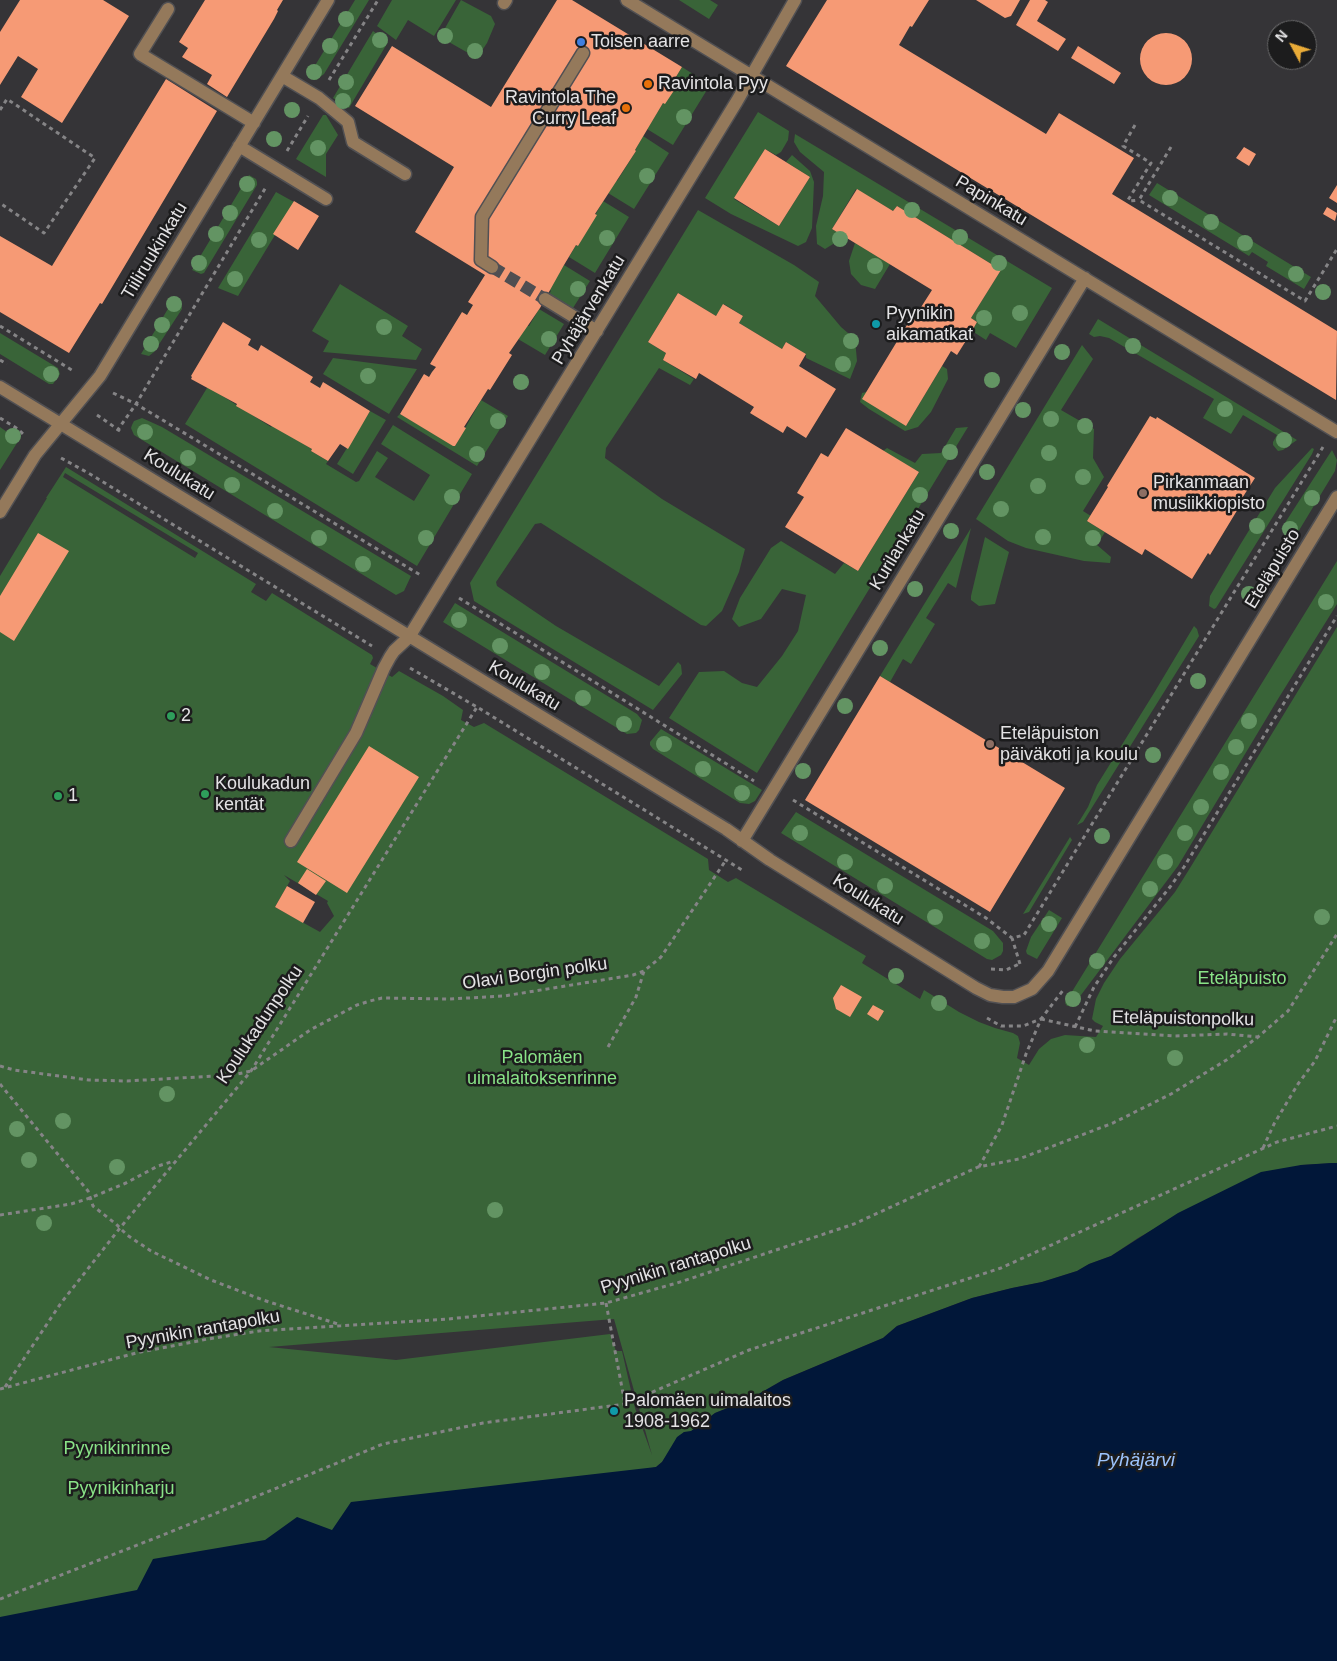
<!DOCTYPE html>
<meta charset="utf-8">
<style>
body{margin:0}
#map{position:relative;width:1337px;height:1661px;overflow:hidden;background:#353437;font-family:Arial,sans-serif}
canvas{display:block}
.north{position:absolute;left:1267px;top:20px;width:50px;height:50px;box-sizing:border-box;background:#1c1c1d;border:1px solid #6c6c6d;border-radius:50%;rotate:310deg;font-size:14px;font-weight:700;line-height:20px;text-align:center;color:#e4e3e5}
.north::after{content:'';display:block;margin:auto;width:18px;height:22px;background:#e9ab38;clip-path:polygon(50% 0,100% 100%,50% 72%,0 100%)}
</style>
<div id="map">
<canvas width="1337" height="1661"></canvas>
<div class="north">N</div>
</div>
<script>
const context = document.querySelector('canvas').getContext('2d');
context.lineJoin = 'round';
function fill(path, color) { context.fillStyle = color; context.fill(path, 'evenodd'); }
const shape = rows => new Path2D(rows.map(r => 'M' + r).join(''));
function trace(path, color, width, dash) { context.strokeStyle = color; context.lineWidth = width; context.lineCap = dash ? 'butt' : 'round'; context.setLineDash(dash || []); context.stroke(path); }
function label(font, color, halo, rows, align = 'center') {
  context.font = font + ' Arial,sans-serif'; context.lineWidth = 5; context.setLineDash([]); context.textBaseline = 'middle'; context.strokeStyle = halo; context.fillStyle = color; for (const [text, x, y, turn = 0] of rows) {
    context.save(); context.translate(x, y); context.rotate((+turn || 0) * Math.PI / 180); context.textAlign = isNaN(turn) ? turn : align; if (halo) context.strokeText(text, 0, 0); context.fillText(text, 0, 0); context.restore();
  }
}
const green = shape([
 [355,0,369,0,324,74,316,80,308,77],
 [392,0,456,0,434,36,408,20,396,40,377,26],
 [461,0,491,16,495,24,487,43,477,58,440,37],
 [679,0,710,0,718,5,709,19],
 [373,31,388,42,349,108,333,98],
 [682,67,710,85,673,145,647,129,673,87,671,85],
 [758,112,789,131,788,140,781,152,776,155,765,149,734,199,779,226,810,177,786,162,792,155,810,171,814,182,812,228,806,242,798,246,731,214,705,198],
 [323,115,326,115,338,135,326,154,326,177,296,159],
 [795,134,1052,288,1016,348,990,333,986,340,972,331,977,322,971,318,1001,270,897,206,893,211,856,189,832,229,842,235,838,241,825,249,817,244,816,226,823,196,824,172,800,152,794,142],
 [643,136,669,153,634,209,608,193,615,181,617,181,636,151,635,150],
 [249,175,256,179,257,182,257,185,204,273,201,274,192,270],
 [1157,183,1311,277,1304,289,1266,266,1268,262,1252,252,1249,256,1149,195],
 [276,192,294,202,275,235,238,296,218,288],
 [603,201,629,217,595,273,569,257,576,245,578,246],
 [698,210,794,265,819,282,815,296,841,327,855,339,857,361,850,379,806,358,806,354,786,342,782,349,739,323,743,316,724,304,716,316,678,293,648,342,666,353,663,360,694,379,690,385,659,368,606,448,605,458,662,499,745,549,739,572,722,611,706,626,701,625,541,523,535,524,496,582,497,586,556,626,659,686,678,662,681,665,682,674,653,710,474,601,470,583],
 [855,243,890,264,875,289,861,285,851,274,849,261],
 [564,265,590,281,573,308,549,294,551,291,549,289],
 [340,284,408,326,402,336,422,349,416,360,323,352,329,341,312,331],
 [175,297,181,301,182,309,154,352,149,356,141,354],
 [539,309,564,324,545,355,518,339,527,326,529,326],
 [1098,319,1297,440,1283,450,1278,451,1273,445,1273,442,1277,435,1243,415,1231,434,1203,418,1214,399,1109,338,1100,336,1094,337,1089,334],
 [0,333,58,368,60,374,55,381,53,384,49,384,0,354],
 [1082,345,1093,359,1061,410,1094,429,1093,458,1104,477,1083,511,1091,516,1087,521,1105,532,1097,545,1111,557,1110,563,1084,561,1026,548,1008,541,976,519],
 [333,358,417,369,389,414,323,374],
 [942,366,947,369,948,379,931,412,918,427,905,431,869,409,860,402,862,393,866,392,906,426],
 [207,388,210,388,271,427,272,425,312,449,311,451,328,461,326,464,356,482,359,481,377,451,388,458,375,477,414,501,430,475,381,444,393,425,472,474,417,566,185,424],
 [481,400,508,416,477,466,397,417,400,414,455,446],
 [370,411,386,420,353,474,337,464],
 [142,418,162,427,411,576,404,591,396,595,134,435,131,428,132,425,134,421],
 [0,427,17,439,17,443,0,470],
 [968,427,757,773,669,718,699,672,724,671,742,683,757,687,782,656,798,631,806,595,782,589,761,619,739,627,732,619,740,598,771,548,781,541,835,574,844,563,858,571,919,472,883,451,887,448,915,463,922,454,941,453,956,428],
 [1312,448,1314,449,1312,454,1216,608,1214,609,1209,606,1210,596,1240,545,1275,488],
 [1332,450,1337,460,1335,471,1295,537,1281,529],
 [66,467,256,584,251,592,266,601,272,593,372,655,373,658,370,664,392,677,399,671,443,696,463,710,461,720,474,727,484,723,708,859,709,870,728,882,736,878,866,956,862,963,920,999,924,990,959,1012,979,1022,995,1028,1013,1033,1018,1036,1020,1043,1017,1058,1029,1065,1039,1049,1051,1039,1065,1035,1096,1037,1103,1026,1095,1022,1092,1019,1096,999,1104,983,1120,959,1175,892,1190,868,1337,627,1337,1163,1301,1165,1163,1224,1138,1238,1111,1256,1089,1264,1077,1271,1042,1282,1012,1288,972,1298,897,1326,883,1338,783,1380,750,1399,715,1413,691,1432,684,1432,662,1462,656,1467,0,1650,0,576,47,498,46,498],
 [65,473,198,553,195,558,63,477],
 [284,875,328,901,327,903,334,916,320,932,275,907,290,881],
 [614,1319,652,1455,635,1408,622,1351,616,1351,610,1334,396,1360,269,1347],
 [971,528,956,588,948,583,926,618,935,624,911,664,903,659,890,682,880,676],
 [985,537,1009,552,995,604,979,606,971,600,971,596],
 [1337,561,1337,604,1278,699,1178,866,1081,995,1072,1005,1067,1006,1065,1003],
 [455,603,637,714,642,720,639,730,636,733,627,734,443,622],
 [1194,626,1197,629,1199,636,1083,822,1077,825,1088,807,1097,785,1154,693],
 [661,729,762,790,755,801,749,804,740,803,653,749,650,745,650,742],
 [796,812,993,931,1003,943,1003,951,1001,955,992,960,987,959,781,833],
 [1070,837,1072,840,1029,912,1023,914],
 [1049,910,1062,918,1037,959,1027,954,1026,951,1031,937]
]);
const water = shape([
 [1331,1163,1337,1163,1337,1661,0,1661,0,1617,137,1590,153,1559,265,1540,297,1517,332,1530,351,1502,656,1467,662,1462,677,1437,684,1432,691,1431,715,1413,750,1399,783,1380,883,1338,897,1326,972,1298,1012,1288,1042,1282,1077,1271,1089,1264,1111,1256,1178,1213,1261,1172,1301,1165]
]);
const building = shape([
 [20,0,103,0,129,16,62,123,21,97,38,69,18,56,0,85,0,32],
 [205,0,283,0,277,10,278,11,274,19,227,97,207,84,212,75,182,57,188,48,179,42],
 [557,0,572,0,682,67,671,85,675,89,665,104,663,103,635,150,636,151,595,214,597,215,578,246,576,245,564,265,540,308,509,353,512,355,490,390,488,389,464,427,466,428,455,446,453,446,400,414,424,374,429,377,432,372,436,367,430,364,462,312,467,315,473,305,468,302,485,275,415,232,454,167,355,106,392,46,491,107],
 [827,0,929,0,912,27,910,26,899,45,1046,134,1059,113,1134,158,1112,194,1337,331,1336,400,786,66],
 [976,0,1020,0,1011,16,1005,18],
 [1030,0,1045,0,1048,2,1037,21,1066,39,1058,51,1016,25],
 '1140 59a26 26 0 1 1 52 0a26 26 0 1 1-52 0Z',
 [1078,46,1121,73,1114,84,1071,58],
 [166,79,217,111,102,304,100,303,69,353,0,312,0,236,52,266],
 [1244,147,1256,154,1249,166,1236,158],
 [765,149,810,177,779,226,734,198],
 [1337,185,1337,203,1329,198],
 [857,189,893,211,897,206,1001,270,971,318,977,322,972,331,957,355,951,351,906,426,862,399,907,325,909,326,932,290,832,229],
 [294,201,319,216,298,250,273,234],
 [1327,207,1337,213,1335,221,1323,214],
 [678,293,716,316,723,304,743,316,739,323,782,349,786,342,806,354,799,366,836,389,806,438,787,426,783,433,750,413,754,407,699,373,696,379,663,360,666,353,648,342],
 [223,322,251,339,248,345,258,351,261,345,313,377,310,382,320,388,323,382,370,411,348,449,340,444,328,461,311,451,312,449,236,406,237,404,191,379,192,377,191,376],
 [1150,416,1156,419,1157,417,1255,478,1239,503,1241,504,1210,555,1208,553,1192,579,1145,549,1142,555,1087,521,1108,487,1107,486],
 [846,428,919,472,858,571,785,527,804,497,797,493,821,453,828,457],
 [38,533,69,551,14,641,0,632,0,596],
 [880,676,1065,788,990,912,805,800],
 [369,746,419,777,347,893,297,862],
 [307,869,326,881,316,895,298,883],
 [287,886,315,902,303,923,275,907],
 [841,985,862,997,850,1017,836,1009,833,998],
 [873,1005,884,1011,878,1021,867,1014]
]);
const minorTunnel = shape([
 [492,267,545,299]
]);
const path = shape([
 [329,80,378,0],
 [0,110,7,99,95,158,44,233,0,203],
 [1135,125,1123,146,1151,163,1128,200,1130,201,1139,200],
 [1171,147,1139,200,1305,301,1337,249],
 [287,151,308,116],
 [0,326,75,372],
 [0,360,7,364],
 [113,393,136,404,422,576],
 [97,415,123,433],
 [0,418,18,429,24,435],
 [117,431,136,404,266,187],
 [61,458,90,474,372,646],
 [459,598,754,781],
 [410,668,477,707,742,870],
 [793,800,986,918,1012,938],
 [1020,964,1012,938,1024,935,1323,447],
 [991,969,1006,970,1019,964],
 [987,1018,1001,1026,1023,1026,1041,1019],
 [1041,1019,1095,1031,1174,1036,1227,1034,1258,1037],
 [1075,1027,1094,987,1114,957,1170,887,1184,867,1337,616],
 [608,1047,636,997,644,971],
 [0,1066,14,1070,89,1080,127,1081,233,1075,251,1071,310,1030,357,1005,370,1001,382,998,450,999,504,996,633,975,644,971,661,957,726,860],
 [0,1084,88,1191,93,1206,116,1224,127,1235,151,1251,211,1280,263,1300,341,1325],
 [1263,1148,1274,1124,1298,1084,1315,1061,1337,1016],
 [979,1167,1002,1125,1026,1054,1041,1019,1064,989],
 [0,1215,71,1204,90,1198,126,1183,158,1166,174,1161],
 [606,1303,625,1404],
 [5,1387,61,1303,120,1228,251,1071,477,707],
 [0,1389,136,1353,208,1339,259,1331,448,1319,606,1303,677,1283,854,1224,978,1167,1019,1159,1113,1123,1171,1094,1228,1059,1258,1037,1288,1011,1337,934],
 [0,1599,168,1533,383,1444,483,1423,625,1404,749,1350,1001,1268,1277,1142,1337,1126]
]);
const minor = shape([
 [627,0,1337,432],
 [504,3,506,0],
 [168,9,140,54,254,123],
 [282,76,319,98,348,122,353,142,405,174],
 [239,146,326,199],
 [492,267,481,260,482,217,583,53],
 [545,299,597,331],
 [0,387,726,829,770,860,976,988,990,995,1003,997,1014,997,1032,989,1048,971,1337,497],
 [0,512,35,455,100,376,328,0],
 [291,841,356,733,384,668,390,657,394,651,409,637,737,101,795,0],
 [742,841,1085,278]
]);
const trees = [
 [346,19],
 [445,36],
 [380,40],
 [330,46],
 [475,51],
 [314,72],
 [346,82],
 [343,101],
 [292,110],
 [684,117],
 [274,139],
 [318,148],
 [647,176],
 [247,184],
 [1170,198],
 [912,210],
 [230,213],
 [1211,222],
 [216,234],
 [960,237],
 [607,238],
 [840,239],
 [259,240],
 [1245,243],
 [199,263],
 [999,263],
 [875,266],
 [1296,274],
 [235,279],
 [578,289],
 [1323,292],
 [174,304],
 [1020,313],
 [984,318],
 [162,325],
 [384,327],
 [549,339],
 [851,341],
 [151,344],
 [1133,346],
 [1062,352],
 [843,364],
 [51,374],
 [368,376],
 [992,380],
 [521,382],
 [1225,409],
 [1023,410],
 [1051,419],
 [498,421],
 [1085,426],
 [145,432],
 [13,436],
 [1284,440],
 [950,452],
 [1049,453],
 [477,454],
 [188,458],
 [987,472],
 [1083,477],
 [232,485],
 [1038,486],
 [920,495],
 [452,497],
 [1312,498],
 [1001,509],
 [275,511],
 [1257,526],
 [1290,529],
 [951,531],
 [1043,537],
 [319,538],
 [426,538],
 [1093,538],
 [363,564],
 [915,589],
 [1249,594],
 [1326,602],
 [459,620],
 [500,646],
 [880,648],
 [542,672],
 [1198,681],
 [583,698],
 [845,706],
 [1249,721],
 [624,724],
 [664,744],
 [1236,747],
 [1153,755],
 [703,769],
 [803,771],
 [1221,772],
 [742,793],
 [1201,807],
 [800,833],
 [1185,833],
 [1102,836],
 [845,862],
 [1165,862],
 [885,886],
 [1150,889],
 [935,917],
 [1322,917],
 [1049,924],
 [982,941],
 [1097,961],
 [896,976],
 [1073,999],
 [939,1003],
 [1087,1045],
 [1175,1058],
 [167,1094],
 [63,1121],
 [17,1129],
 [29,1160],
 [117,1167],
 [495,1210],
 [44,1223]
];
const markers = [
 [581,42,5,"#3f7fe0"],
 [648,84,5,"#e8710a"],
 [626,108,5,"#e8710a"],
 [876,324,5,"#0f9aa8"],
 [1143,493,5,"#8d6e63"],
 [171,716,5,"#2e9e5b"],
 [990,744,5,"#8d6e63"],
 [205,794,5,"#2e9e5b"],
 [58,796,5,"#2e9e5b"],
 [614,1411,5,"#0f9aa8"]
];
const poiNames = [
 ["Toisen aarre",591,42],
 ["Ravintola Pyy",658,84],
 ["Ravintola The",616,98,"right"],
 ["Curry Leaf",616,119,"right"],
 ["Pyynikin",886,314],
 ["aikamatkat",886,335],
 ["Pirkanmaan",1153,483],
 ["musiikkiopisto",1153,504],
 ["2",181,716],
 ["Eteläpuiston",1000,734],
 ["päiväkoti ja koulu",1000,755],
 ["Koulukadun",215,784],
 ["kentät",215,805],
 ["1",68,796],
 ["Palomäen uimalaitos",624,1401],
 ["1908-1962",624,1422]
];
const streetNames = [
 ["Papinkatu",991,201,31],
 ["Tiiliruukinkatu",155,251,-59],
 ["Pyhäjärvenkatu",589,310,-59],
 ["Koulukatu",179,475,32],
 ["Kurilankatu",898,550,-59],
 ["Eteläpuisto",1273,569,-59],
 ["Koulukatu",524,686,31],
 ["Koulukatu",868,900,32],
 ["Olavi Borgin polku",535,974,-8],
 ["Eteläpuistonpolku",1183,1019,1],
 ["Koulukadunpolku",260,1025,-56],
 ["Pyynikin rantapolku",676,1266,-17],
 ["Pyynikin rantapolku",203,1330,-10]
];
const parkNames = [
 ["Eteläpuisto",1242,979],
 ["Palomäen",542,1058],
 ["uimalaitoksenrinne",542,1079],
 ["Pyynikinrinne",117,1449],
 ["Pyynikinharju",121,1489]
];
const waterNames = [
 ["Pyhäjärvi",1136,1461]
];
fill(green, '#396438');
fill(water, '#011739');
fill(building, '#f69a75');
trace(minorTunnel, '#4f4e51', 12, [12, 6]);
trace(minor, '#515053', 15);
trace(path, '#858486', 3, [4, 4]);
trace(minor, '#94795b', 12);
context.fillStyle = '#639463';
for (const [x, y] of trees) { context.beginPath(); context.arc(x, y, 8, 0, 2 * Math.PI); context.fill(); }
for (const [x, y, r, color] of markers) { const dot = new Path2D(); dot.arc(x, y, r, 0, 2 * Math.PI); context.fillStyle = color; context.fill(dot); trace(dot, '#1c1c1d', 2); }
label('18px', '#e4e3e5', '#1c1c1d', poiNames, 'left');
label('18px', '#e4e3e5', '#1c1c1d', streetNames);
label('18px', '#89e387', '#1c1c1d', parkNames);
label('italic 19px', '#9cc3fc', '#1c1c1d', waterNames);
</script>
